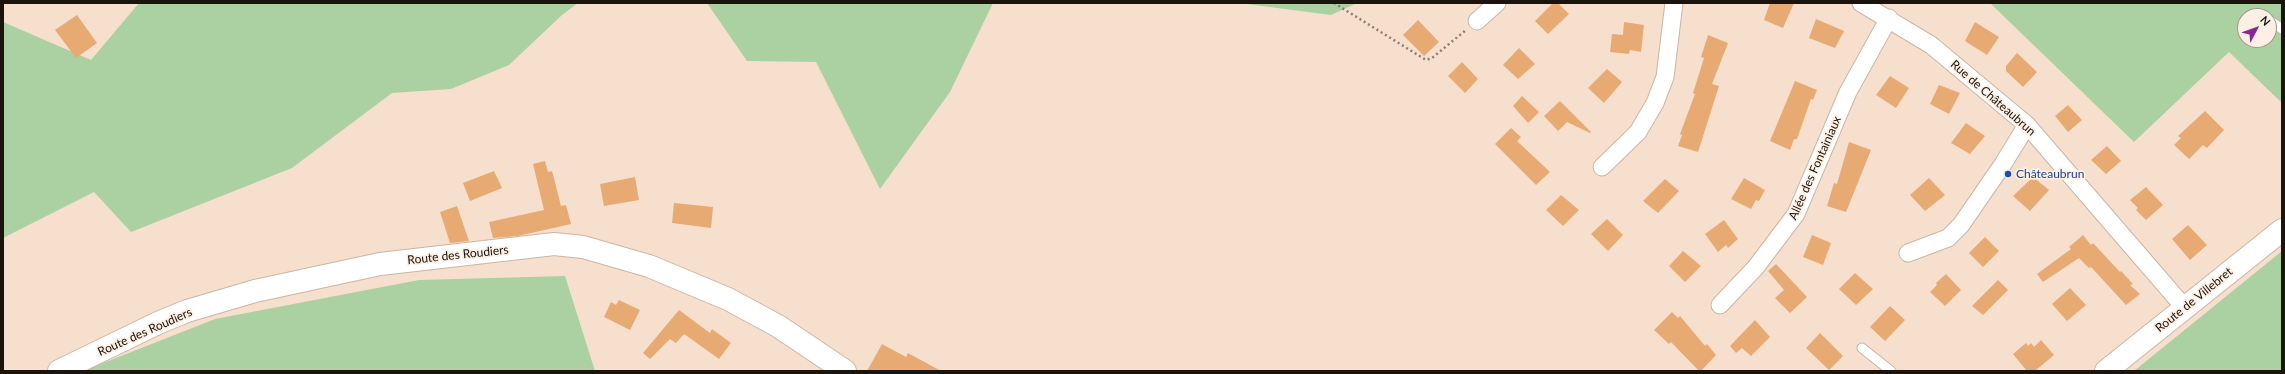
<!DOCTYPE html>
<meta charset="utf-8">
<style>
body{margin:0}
#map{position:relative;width:2285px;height:374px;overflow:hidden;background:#f6dfcd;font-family:Lato,sans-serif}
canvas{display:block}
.frame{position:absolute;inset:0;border:4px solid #1b140d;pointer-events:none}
.north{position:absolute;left:2237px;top:8px;width:40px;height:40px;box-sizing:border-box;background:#fcefe3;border:1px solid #a2978d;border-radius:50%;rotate:49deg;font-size:11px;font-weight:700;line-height:16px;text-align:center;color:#1b140d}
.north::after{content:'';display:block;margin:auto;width:14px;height:18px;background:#8a2790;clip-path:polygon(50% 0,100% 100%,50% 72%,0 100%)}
</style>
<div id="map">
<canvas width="2285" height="374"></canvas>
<div class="frame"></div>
<div class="north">N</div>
</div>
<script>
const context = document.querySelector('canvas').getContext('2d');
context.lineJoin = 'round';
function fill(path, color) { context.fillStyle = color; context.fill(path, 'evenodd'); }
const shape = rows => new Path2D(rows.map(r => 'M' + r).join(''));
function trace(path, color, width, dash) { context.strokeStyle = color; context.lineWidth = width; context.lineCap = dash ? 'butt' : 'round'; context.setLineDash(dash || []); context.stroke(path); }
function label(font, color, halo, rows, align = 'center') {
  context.font = font + ' Lato,sans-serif'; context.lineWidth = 3.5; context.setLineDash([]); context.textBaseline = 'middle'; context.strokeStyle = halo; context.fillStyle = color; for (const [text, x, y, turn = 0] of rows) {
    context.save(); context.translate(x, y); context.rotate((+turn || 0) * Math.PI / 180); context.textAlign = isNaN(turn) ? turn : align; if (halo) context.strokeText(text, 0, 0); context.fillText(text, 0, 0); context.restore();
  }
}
const green = shape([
 [139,3,578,3,562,15,509,65,451,89,392,93,292,168,131,232,94,192,3,238,3,22,91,60],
 [707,3,993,3,950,92,880,189,816,62,747,61],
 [1239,3,1357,3,1331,15],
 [1990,3,2282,3,2282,103,2229,52,2134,142],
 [2245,16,2269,16,2269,40,2245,40],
 [2282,251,2282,371,2134,371],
 [565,276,595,371,83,371,215,319,419,280]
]);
const building = shape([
 [1553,3,1558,3,1569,14,1548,34,1535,21],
 [1770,3,1794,3,1783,28,1764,20],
 [77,15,97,43,76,58,55,30],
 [1816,19,1844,31,1835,48,1809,38],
 [1418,20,1439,42,1424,56,1403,35],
 [1624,22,1644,25,1641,52,1630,50,1629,54,1610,52,1612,34,1623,35],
 [1975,22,1999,37,1987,55,1965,41],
 [1708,35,1728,43,1712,84,1719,86,1698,152,1678,146,1682,135,1680,134,1695,94,1693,93,1704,58,1701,57],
 [1519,48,1535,64,1518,79,1503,65],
 [2017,53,2037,72,2023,87,2006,71,2006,66],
 [1462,62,1478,79,1465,93,1448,76],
 [1607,69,1622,82,1604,103,1588,88],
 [1890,76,1909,88,1896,108,1876,95],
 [1795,81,1817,90,1813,100,1811,99,1797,139,1794,139,1790,150,1770,141],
 [1939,85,1960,93,1949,114,1930,104],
 [1522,96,1539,112,1528,123,1513,106],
 [1560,101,1591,132,1590,133,1567,122,1558,131,1544,116],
 [2068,105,2082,120,2068,132,2055,116],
 [2205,111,2224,130,2207,148,2203,145,2189,159,2174,145,2181,138,2178,136],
 [1966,123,1985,136,1970,154,1951,143],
 [1511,128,1521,137,1517,141,1550,172,1536,185,1495,144],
 [1849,142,1871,150,1846,212,1827,206,1834,183,1837,184],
 [2107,146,2121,161,2106,174,2091,160],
 [545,161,548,172,552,171,561,206,566,205,571,224,518,236,493,238,489,222,544,210,533,164],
 [494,171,502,188,470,201,463,183],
 [635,177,639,200,604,206,600,184],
 [2033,177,2049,190,2030,211,2013,196],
 [1744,178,1765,190,1759,201,1756,200,1751,209,1731,199],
 [1929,178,1945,195,1925,211,1910,195],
 [1665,179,1679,191,1658,213,1643,201],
 [2146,187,2163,205,2146,220,2136,210,2138,208,2130,200],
 [1561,195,1579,210,1563,226,1546,210],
 [674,203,713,207,711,228,672,223],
 [457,206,469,241,450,243,440,212],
 [1607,219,1623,235,1608,251,1591,234],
 [1724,220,1738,239,1728,248,1726,245,1718,252,1705,234],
 [2188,225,2207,245,2190,260,2172,239],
 [1812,235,1831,243,1823,265,1803,257],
 [2083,235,2091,245,2093,243,2120,272,2121,271,2133,284,2130,285,2140,294,2126,305,2091,267,2089,268,2079,258,2043,282,2037,274,2071,249,2069,247],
 [1985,237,1999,251,1983,267,1969,253],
 [1683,251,1701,266,1685,282,1669,266],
 [1776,264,1807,297,1790,313,1775,298,1784,290,1768,271],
 [1855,273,1873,289,1856,305,1839,289],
 [1946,274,1961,290,1945,306,1930,292,1937,285,1936,283],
 [1998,280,2008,290,1983,315,1972,306],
 [2070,288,2086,305,2067,321,2052,304],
 [619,300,640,310,630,330,604,317,611,302,616,305],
 [1890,306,1905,320,1885,341,1870,327],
 [679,310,710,333,712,329,731,343,719,359,684,334,676,343,670,339,650,359,643,353],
 [1672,312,1678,318,1680,316,1705,346,1707,344,1716,355,1701,371,1699,371,1671,342,1669,344,1654,330],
 [1755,320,1770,337,1751,356,1742,348,1736,353,1730,346],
 [1820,333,1843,356,1829,370,1806,348],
 [2041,340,2054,355,2035,371,2027,371,2013,354,2026,343,2028,346,2031,343,2034,347],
 [882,344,906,357,908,353,941,371,867,371]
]);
const path = shape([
 [1334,3,1426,60,1432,58,1466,30]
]);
const lane = shape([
 [2269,20,2282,29],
 [1862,348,1891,371]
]);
const street = shape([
 [1861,3,1931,45,2027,125,2184,307],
 [1477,21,1497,3],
 [1602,167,1638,132,1655,103,1665,77,1674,3],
 [1908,253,1948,238,1961,225,2003,164,2027,125],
 [1720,305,1756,267,1796,214,1848,92,1889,18]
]);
const secondary = shape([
 [59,371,158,323,187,311,255,291,380,264,554,244,583,247,649,266,728,299,778,326,845,371],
 [2106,371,2282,230]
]);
const markers = [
 [2008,174,4,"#1a4fb4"]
];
const streetNames = [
 ["Rue de Châteaubrun",1993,98,41],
 ["Allée des Fontainiaux",1815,168,-66],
 ["Route des Roudiers",458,255,-6],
 ["Route de Villebret",2194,300,-39],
 ["Route des Roudiers",145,332,-24]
];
const transitNames = [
 ["Châteaubrun",2016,174]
];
fill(green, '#abd1a2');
fill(building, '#e8aa73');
trace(lane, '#cbb6a4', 11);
trace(street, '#cbb6a4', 19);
trace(secondary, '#cbb6a4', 24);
trace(path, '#8d7e71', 2.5, [2, 3]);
trace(lane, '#fff', 9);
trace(street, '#fff', 17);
trace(secondary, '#fff', 22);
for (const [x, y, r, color] of markers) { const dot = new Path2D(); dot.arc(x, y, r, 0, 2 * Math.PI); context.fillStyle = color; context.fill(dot); trace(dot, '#fcefe3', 1.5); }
label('12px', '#1b140d', '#fcefe3', streetNames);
label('12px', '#164399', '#fcefe3', transitNames, 'left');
</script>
